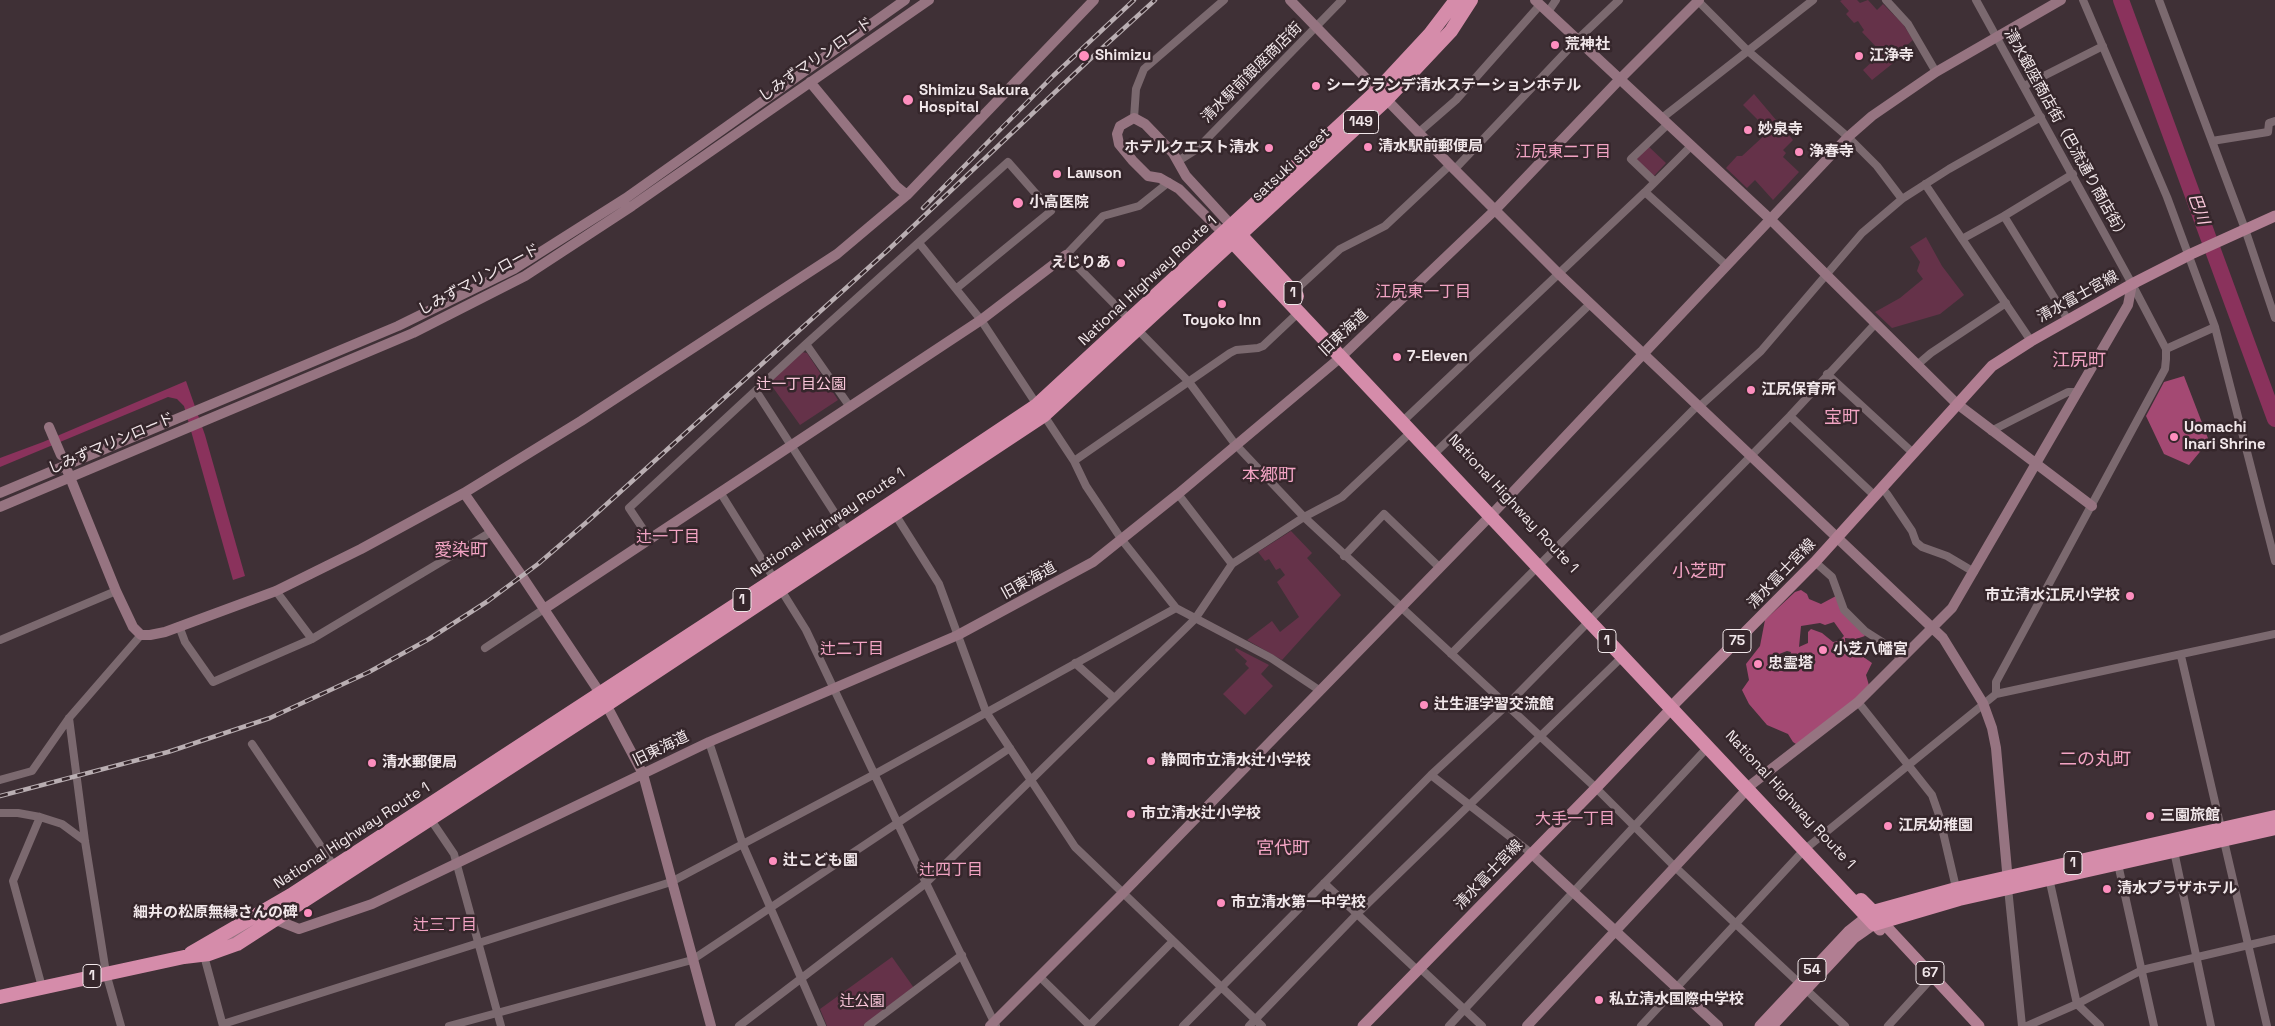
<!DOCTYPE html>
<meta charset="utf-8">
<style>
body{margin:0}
canvas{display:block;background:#3f3036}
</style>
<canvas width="2275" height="1026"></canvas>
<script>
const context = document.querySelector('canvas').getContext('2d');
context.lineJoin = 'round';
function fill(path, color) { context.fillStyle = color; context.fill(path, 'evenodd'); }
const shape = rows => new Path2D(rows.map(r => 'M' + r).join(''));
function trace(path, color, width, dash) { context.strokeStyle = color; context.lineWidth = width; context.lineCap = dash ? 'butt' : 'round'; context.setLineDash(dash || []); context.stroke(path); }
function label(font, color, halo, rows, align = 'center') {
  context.font = font + ' "Space Grotesk","Noto Sans JP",sans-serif'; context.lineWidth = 5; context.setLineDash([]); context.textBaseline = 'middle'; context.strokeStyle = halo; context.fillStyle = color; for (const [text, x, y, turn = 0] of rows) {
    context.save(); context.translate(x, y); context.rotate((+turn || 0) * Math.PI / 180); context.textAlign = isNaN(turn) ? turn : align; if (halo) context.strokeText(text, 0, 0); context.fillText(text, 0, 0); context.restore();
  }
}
const green = shape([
 [1842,0,1857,0,1860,3,1868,0,1877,10,1883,4,1903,24,1913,40,1899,52,1902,56,1872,80,1863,70,1882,53,1862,32,1864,30,1858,21,1854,23,1846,14,1849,11,1840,1],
 [1754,94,1793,140,1783,150,1786,153,1783,157,1799,172,1773,200,1755,180,1747,188,1726,168,1737,156,1742,156,1767,133,1766,128,1743,105],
 [1647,145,1666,163,1653,177,1634,159],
 [1926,237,1942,266,1964,295,1940,314,1892,328,1875,312,1900,298,1923,279,1917,271,1920,262,1910,247],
 [802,352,807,353,838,400,800,425,769,382],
 [1291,531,1312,553,1307,558,1341,595,1282,660,1247,640,1272,621,1280,632,1299,617,1277,582,1285,575,1280,568,1276,570,1269,559,1265,561,1258,552],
 [1236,648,1269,665,1261,674,1273,686,1245,715,1223,694,1249,668,1245,664,1247,661,1235,650],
 [892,957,914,988,863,1026,827,1026,820,1009]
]);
const forest = shape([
 [2184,376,2209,441,2189,465,2164,454,2146,416,2164,382],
 [1801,590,1807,594,1809,599,1821,604,1836,596,1865,636,1856,639,1845,638,1845,641,1852,652,1862,656,1872,663,1866,675,1870,689,1799,746,1793,742,1788,734,1767,725,1749,704,1742,690,1749,680,1746,664,1760,646,1765,620,1795,592],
 [1834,622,1844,636,1839,641,1833,642,1822,633,1811,629,1808,632,1808,643,1799,647,1801,626,1820,623,1825,625],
 [1787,651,1791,652,1788,666,1784,669,1773,663,1779,654]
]);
const water = shape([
 [186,381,205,435,245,576,233,580,184,406,177,399,168,397,0,467,0,458,43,442]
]);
const river = shape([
 [2121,0,2275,419]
]);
const street = shape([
 [1697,0,1748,51,1848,137,1877,166,1902,199],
 [1886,0,1908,24,1936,72],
 [1976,0,2132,284,2166,349,2166,359,2165,369,1996,682,1996,694],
 [2083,0,2167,197,2215,327,2275,561],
 [2159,0,2245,229,2275,318],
 [1548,12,1556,0],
 [2024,86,2103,46],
 [1134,118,1136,89,1144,69,1224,0],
 [1662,118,1813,0],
 [1418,133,1456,100,1540,5],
 [2212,141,2268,132,2269,123,2275,121],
 [1178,161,1197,149,1342,0],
 [1454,170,1577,40,1619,0],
 [1655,182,1631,159,1668,124],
 [1925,184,2031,341],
 [1645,192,1727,266],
 [2004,216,2068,320],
 [1962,239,2004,216,2073,174],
 [919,243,981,320,1074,461,1086,486,1122,540,1176,608,1271,658,1319,690],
 [1291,294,1340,249,1385,226,1450,165],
 [1130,320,1066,255,1103,216,1139,206,1169,182],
 [1138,330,1189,382,1235,444,1304,517,1596,788,1675,867,1845,1026],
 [806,344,850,407],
 [2166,349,2215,327],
 [1917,365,1931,353,2006,303],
 [1827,374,1913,453],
 [756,391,847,532],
 [1700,406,1761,351,1862,233,1902,199,1949,169,2041,117],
 [1790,416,1875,496],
 [1402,422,1645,192,1691,146],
 [1991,431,2068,392,2078,392],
 [1433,455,1590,304],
 [1074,461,1230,353,1236,350,1258,348,1263,346,1299,312],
 [1882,488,1887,494,1912,531,1916,542,1922,547,1947,556,1974,572],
 [720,492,806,630,926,883,996,1026],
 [1178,494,1232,564],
 [893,511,939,584,986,712,1075,847,1262,1026],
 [649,538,629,508,806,344,1008,162,1051,211,957,288],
 [1344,556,1384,514,1439,567],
 [1815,562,1832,577,1844,610,1865,631,1887,645,1902,659],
 [276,591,312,639],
 [179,626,185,642,213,682,312,639,491,532],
 [0,640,116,591],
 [485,648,544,609],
 [1451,654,1698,405],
 [2181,656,2267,1026],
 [1075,663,1113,697],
 [1858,702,1932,795,1939,815,1957,892],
 [69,718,85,841,106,973,121,1026],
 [709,742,743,845,822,1026],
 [252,744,336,869],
 [1431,775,1531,853],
 [0,780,32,771,69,718,141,635],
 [0,813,18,813,40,817,62,824,85,841],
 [40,817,13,881,42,987],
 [429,817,454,854,501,1026],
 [2174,851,2211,1026],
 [2118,864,2154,1026],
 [2049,878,2077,1004,2100,1026],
 [1324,883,1417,970],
 [2008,888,2022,1026],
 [203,952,223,1026],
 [1420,968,1482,1026],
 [1040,977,1090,1026],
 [223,1024,671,882,875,774,1176,608],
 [1090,1025,1173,941],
 [449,1026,692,960,1010,748],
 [739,1026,926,883,1195,619,1232,564,1304,517,1342,497,1411,432],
 [868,1026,962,955],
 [1183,1026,1431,775,1507,705,1790,416,1876,323],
 [1249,1026,1357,914,1622,657],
 [1449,1026,1707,748],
 [1641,1026,1804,850,1996,694,2275,634],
 [1888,1026,1929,981],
 [2027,1026,2077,1004,2142,970,2275,939]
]);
const secondary = shape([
 [1290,0,1450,165,1558,273,1943,638,1983,703,1992,728,1996,748,2008,882],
 [1535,0,1770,219,1956,403,2092,506],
 [810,82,896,186,907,195],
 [1223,233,1179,189,1160,178,1148,176,1133,161,1119,144,1117,134,1120,126,1134,118,1145,124,1173,153,1186,176,1231,225],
 [49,427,61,455],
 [65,465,116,591,133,627,141,635,150,635,165,632,276,591,361,549,464,493,581,421,837,254,907,195,1094,0],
 [0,493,398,326,514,269,626,198,905,0],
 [464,493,522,576,600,693,643,774,711,1026],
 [0,507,413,333,525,276,632,206,929,0],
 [544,609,981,320,1066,255],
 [1531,853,1718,1026],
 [222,936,230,938,264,922,279,921,299,929,372,904,709,742,958,635,1093,562,1178,494,1341,357,1495,210,1619,80,1699,0],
 [990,1026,1123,893,1496,510,1848,137,1872,116,1936,72,2061,0],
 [1527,1026,1752,784,1858,702,1952,608,2128,305,2132,284]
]);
const primary = shape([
 [1363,1026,1596,788,1671,709,1676,702,1815,562,1992,366,2031,341,2132,284,2191,254,2275,216],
 [1760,1026,1849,931,1873,912,1979,1026],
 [1772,1026,1854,938,1874,924,1880,930]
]);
const highway = shape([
 [1234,228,1297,296],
 [1226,235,1874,924,1959,899,2275,828],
 [1861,900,1873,912,1956,889,2275,817],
 [191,953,291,895,847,532,1037,405,1377,91,1430,34,1456,0],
 [0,997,184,957,209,954,237,944,606,705,1043,416,1386,100,1451,31,1471,0]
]);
const rail = shape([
 [923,208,1053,76,1134,0],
 [0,796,168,752,270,718,369,672,429,639,488,601,538,564,588,521,887,251,1088,61,1155,0]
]);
const markers = [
 [1555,45,5,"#fd8ebe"],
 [1084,56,6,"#fd8ebe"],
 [1859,56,5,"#fd8ebe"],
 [1316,86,5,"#fd8ebe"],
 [908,100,6,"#fd8ebe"],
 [1748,130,5,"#fd8ebe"],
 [1368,147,5,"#fd8ebe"],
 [1269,148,5,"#fd8ebe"],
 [1799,152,5,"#fd8ebe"],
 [1057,174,5,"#fd8ebe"],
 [1018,203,6,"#fd8ebe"],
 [1121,263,5,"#fd8ebe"],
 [1222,304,5,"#fd8ebe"],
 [1397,357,5,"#fd8ebe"],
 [1751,390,5,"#fd8ebe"],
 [2174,437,5,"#fd8ebe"],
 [2130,596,5,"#fd8ebe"],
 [1823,650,5,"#fd8ebe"],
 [1758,664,5,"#fd8ebe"],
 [1424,705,5,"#fd8ebe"],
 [1151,761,5,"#fd8ebe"],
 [372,763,5,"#fd8ebe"],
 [1131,814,5,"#fd8ebe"],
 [2150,816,5,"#fd8ebe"],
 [1888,826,5,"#fd8ebe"],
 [773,861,5,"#fd8ebe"],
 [2107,889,5,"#fd8ebe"],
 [1221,903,5,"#fd8ebe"],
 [308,913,5,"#fd8ebe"],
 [1599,1000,5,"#fd8ebe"]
];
const shields = [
 [1361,122,35],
 [1293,293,18],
 [742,600,18],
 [1607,641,18],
 [1737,641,28],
 [2073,863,18],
 [1812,970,28],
 [1930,973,28],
 [92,976,18]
];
const shieldNames = [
 ["149",1361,122],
 ["1",1293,293],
 ["1",742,600],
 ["1",1607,641],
 ["75",1737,641],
 ["1",2073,863],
 ["54",1812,970],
 ["67",1930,973],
 ["1",92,976]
];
const poiNames = [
 ["荒神社",1565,45],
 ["Shimizu",1095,56],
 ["江浄寺",1869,56],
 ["シーグランデ清水ステーションホテル",1326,86],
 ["Shimizu Sakura",919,91],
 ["Hospital",919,108],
 ["妙泉寺",1758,130],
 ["清水駅前郵便局",1378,147],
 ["ホテルクエスト清水",1259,148,"right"],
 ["浄春寺",1809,152],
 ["Lawson",1067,174],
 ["小高医院",1029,203],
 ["えじりあ",1111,263,"right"],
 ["Toyoko Inn",1222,321,"center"],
 ["7-Eleven",1407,357],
 ["江尻保育所",1761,390],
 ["Uomachi",2184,428],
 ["Inari Shrine",2184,445],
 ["市立清水江尻小学校",2120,596,"right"],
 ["小芝八幡宮",1833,650],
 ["忠霊塔",1768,664],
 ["辻生涯学習交流館",1434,705],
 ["静岡市立清水辻小学校",1161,761],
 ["清水郵便局",382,763],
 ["市立清水辻小学校",1141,814],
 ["三園旅館",2160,816],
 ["江尻幼稚園",1898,826],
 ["辻こども園",783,861],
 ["清水プラザホテル",2117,889],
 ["市立清水第一中学校",1231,903],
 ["細井の松原無縁さんの碑",298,913,"right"],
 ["私立清水国際中学校",1609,1000]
];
const streetNames = [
 ["しみずマリンロード",816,60,-35],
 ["清水駅前銀座商店街",1252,73,-45],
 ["清水銀座商店街（巴流通り商店街）",2066,135,61],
 ["satsuki street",1291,165,-43],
 ["しみずマリンロード",479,280,-28],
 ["National Highway Route 1",1148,281,-43],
 ["清水富士宮線",2078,297,-29],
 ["旧東海道",1344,333,-43],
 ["しみずマリンロード",111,444,-23],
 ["National Highway Route 1",1513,504,47],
 ["National Highway Route 1",828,523,-34],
 ["清水富士宮線",1782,574,-46],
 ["旧東海道",1029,581,-29],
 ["旧東海道",661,749,-26],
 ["National Highway Route 1",1790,800,47],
 ["National Highway Route 1",352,836,-33],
 ["清水富士宮線",1489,875,-46]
];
const parkNames = [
 ["辻一丁目公園",801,385],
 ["辻公園",862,1002]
];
const neighbourhoodNames = [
 ["江尻東二丁目",1563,153],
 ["江尻東一丁目",1423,293],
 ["辻一丁目",668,538],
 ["辻二丁目",852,650],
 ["大手一丁目",1575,820],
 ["辻四丁目",951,871],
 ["辻三丁目",445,926]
];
const waterNames = [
 ["巴川",2198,209,70]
];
const quarterNames = [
 ["江尻町",2079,361],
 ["宝町",1842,418],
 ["本郷町",1269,476],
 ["愛染町",461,551],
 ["小芝町",1699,572],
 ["二の丸町",2095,760],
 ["宮代町",1283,849]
];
fill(green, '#653249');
fill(forest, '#a44973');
fill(water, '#8a325c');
trace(river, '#8a325c', 16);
trace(street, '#7b696f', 8);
trace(secondary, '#967481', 10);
trace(primary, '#b17e92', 11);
trace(highway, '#d58caa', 14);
trace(rail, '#b9aeb2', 4.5);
trace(rail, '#35262b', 2.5, [8]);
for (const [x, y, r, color] of markers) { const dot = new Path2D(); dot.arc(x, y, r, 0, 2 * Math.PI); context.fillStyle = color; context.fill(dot); trace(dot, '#35262b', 2); }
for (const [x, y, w] of shields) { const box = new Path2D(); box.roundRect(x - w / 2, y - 11.5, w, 23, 4); context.fillStyle = '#35262b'; context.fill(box); trace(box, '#f1e7ea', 1); }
label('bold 14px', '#f1e7ea', null, shieldNames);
label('bold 15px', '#f1e7ea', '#35262b', poiNames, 'left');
label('15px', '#f1e7ea', '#35262b', streetNames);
label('15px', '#fac7da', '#35262b', parkNames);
label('16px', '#f2a3c3', '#35262b', neighbourhoodNames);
label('italic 16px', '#fdcadd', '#35262b', waterNames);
label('18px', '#f2a3c3', '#35262b', quarterNames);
</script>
